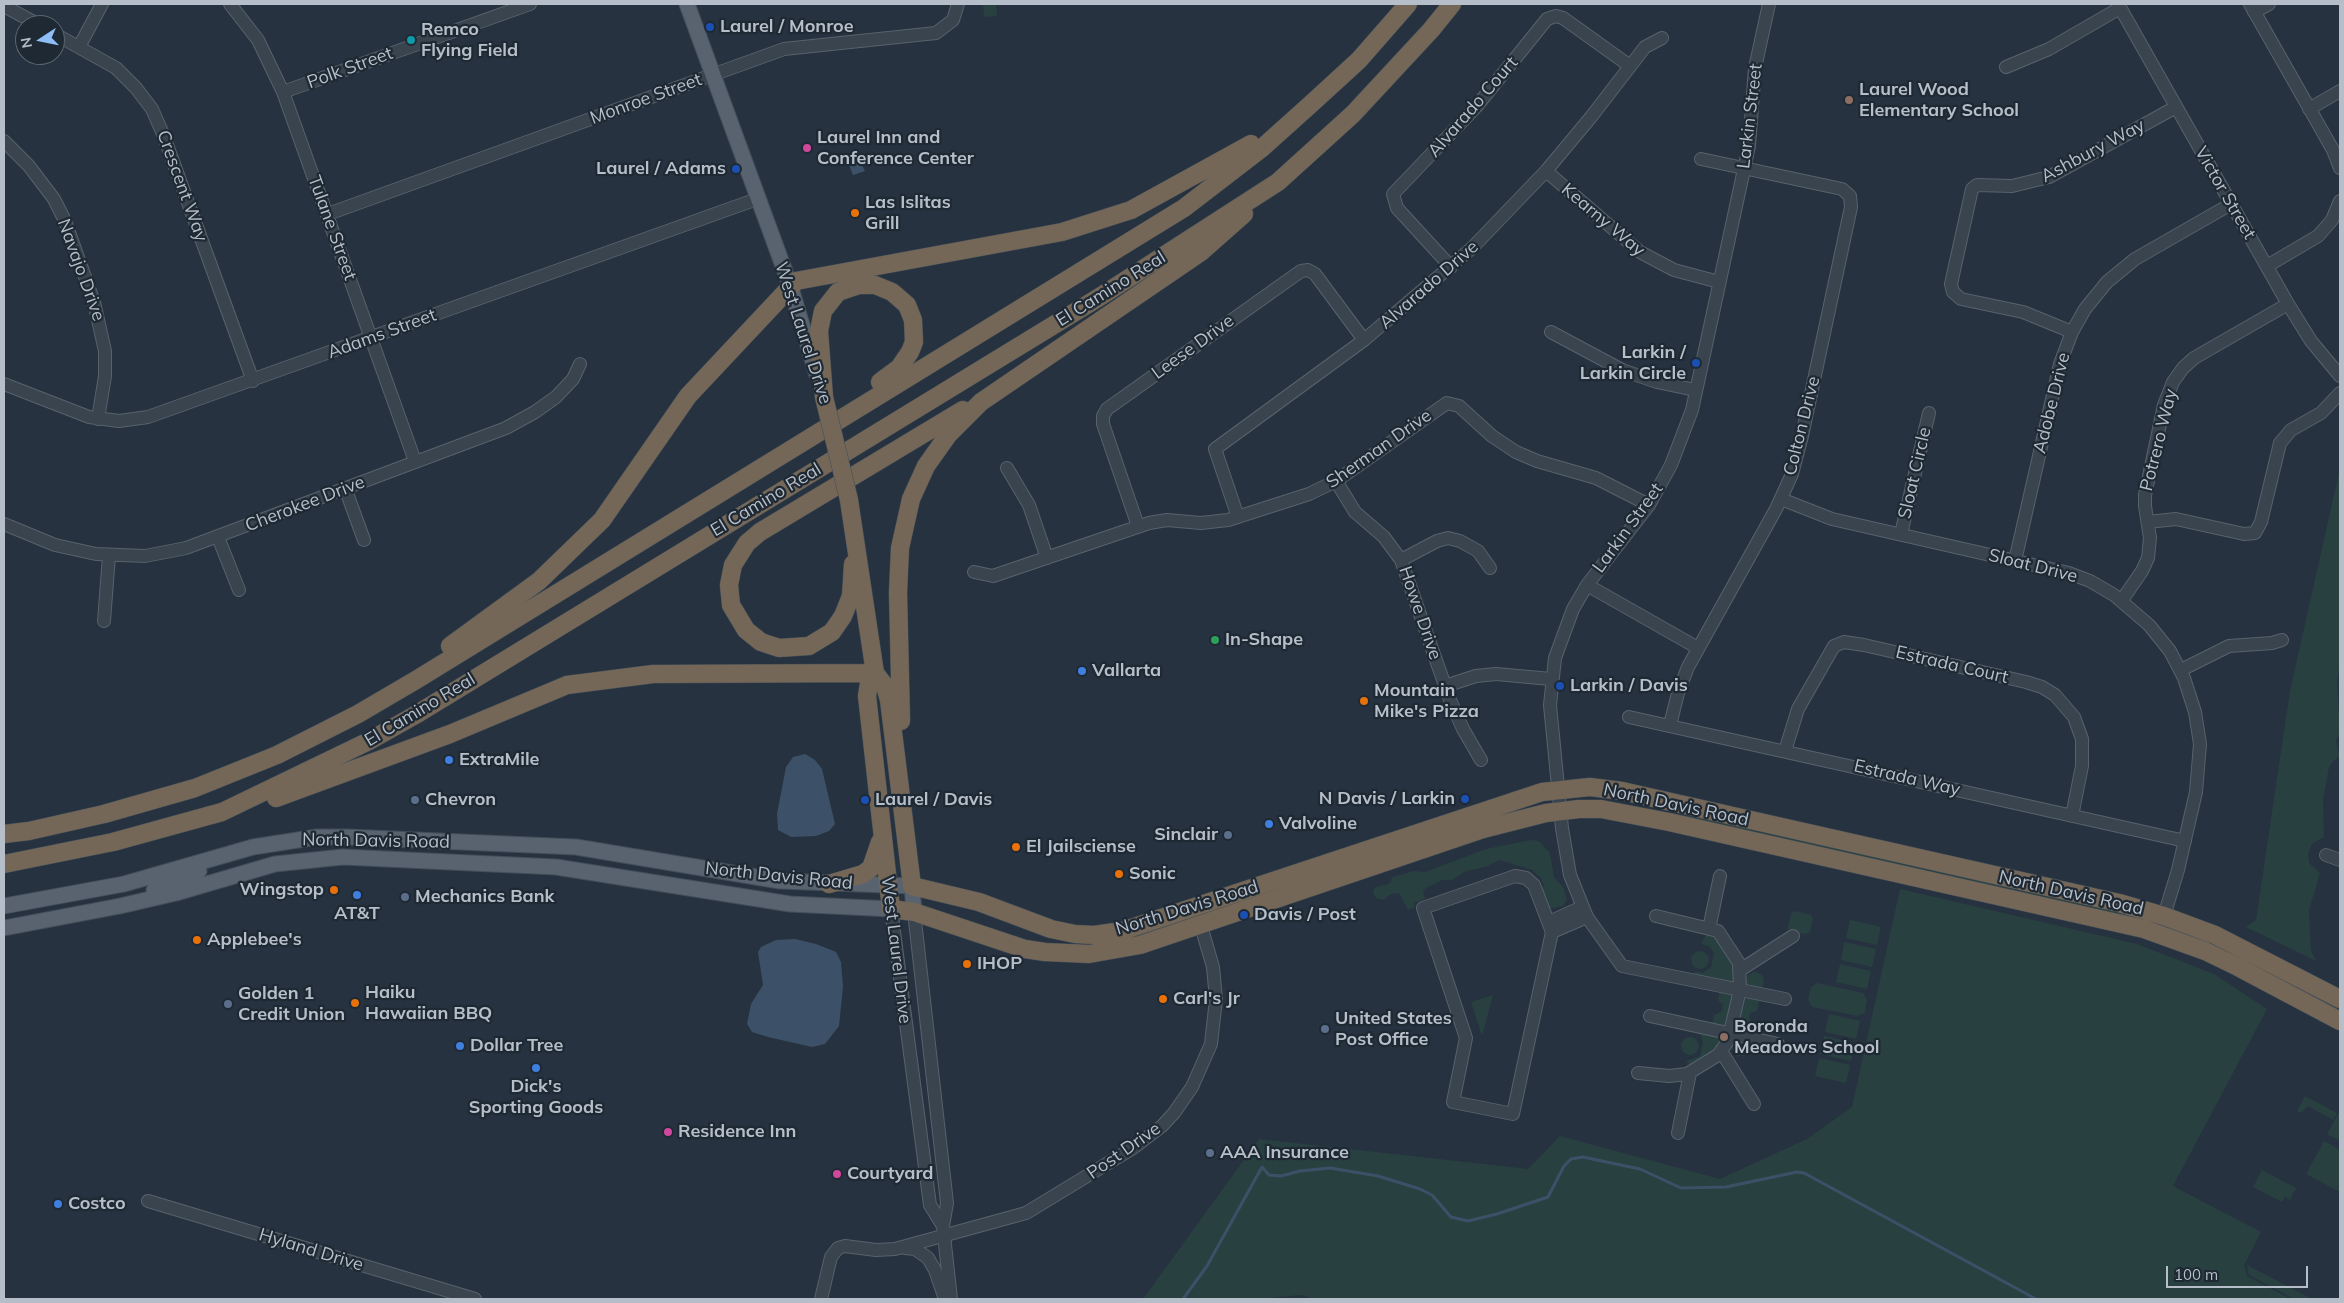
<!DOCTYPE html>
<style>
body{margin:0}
#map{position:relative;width:2344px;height:1303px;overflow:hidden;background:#26323f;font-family:Mulish,sans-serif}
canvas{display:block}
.frame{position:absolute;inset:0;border:5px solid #b6bfc9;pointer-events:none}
.north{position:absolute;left:15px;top:15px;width:50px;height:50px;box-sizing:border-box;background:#1e2934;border:1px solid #5b6570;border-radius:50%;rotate:259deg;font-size:14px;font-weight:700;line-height:20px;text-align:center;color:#b6bfc9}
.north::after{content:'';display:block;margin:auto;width:18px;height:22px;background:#8fbdf5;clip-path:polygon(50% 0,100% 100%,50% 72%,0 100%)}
.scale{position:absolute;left:2166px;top:1266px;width:142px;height:22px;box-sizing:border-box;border:2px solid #b6bfc9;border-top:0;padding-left:6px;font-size:15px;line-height:18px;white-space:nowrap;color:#b6bfc9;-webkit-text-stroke:4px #1e2934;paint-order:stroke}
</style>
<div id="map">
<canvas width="2344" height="1303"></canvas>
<div class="frame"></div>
<div class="north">N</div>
<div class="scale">100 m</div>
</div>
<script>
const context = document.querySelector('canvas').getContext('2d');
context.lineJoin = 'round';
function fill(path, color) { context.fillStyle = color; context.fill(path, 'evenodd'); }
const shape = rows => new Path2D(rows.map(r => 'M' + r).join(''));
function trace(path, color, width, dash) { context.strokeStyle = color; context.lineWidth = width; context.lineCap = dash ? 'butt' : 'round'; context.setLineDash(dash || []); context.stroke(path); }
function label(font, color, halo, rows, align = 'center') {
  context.font = font + ' Mulish,sans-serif'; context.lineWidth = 4.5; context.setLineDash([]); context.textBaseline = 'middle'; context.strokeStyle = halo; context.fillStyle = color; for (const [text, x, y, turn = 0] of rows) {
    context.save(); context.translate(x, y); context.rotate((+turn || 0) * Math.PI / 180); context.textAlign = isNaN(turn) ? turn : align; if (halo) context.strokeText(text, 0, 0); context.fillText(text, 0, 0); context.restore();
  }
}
const green = shape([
 [983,4,996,4,997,16,984,17],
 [2340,468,2340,663,2337,682,2340,732,2336,741,2340,757,2334,760,2329,767,2323,800,2324,837,2312,844,2308,853,2309,863,2320,873,2309,910,2311,950,2316,961,2246,927,2256,920,2290,691],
 [1687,814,2109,905,2220,943,2340,1005,2340,1013,2200,943,1686,820],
 [1531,840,1539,841,1550,853,1554,877,1563,887,1567,899,1563,906,1549,909,1542,890,1544,885,1540,877,1532,870,1500,860,1485,867,1466,871,1452,880,1442,880,1426,888,1423,892,1425,899,1414,903,1415,907,1408,910,1400,894,1393,893,1383,900,1376,898,1373,893,1375,887,1389,884,1393,877,1414,871,1425,872,1486,849],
 [1900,889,2137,944,2214,974,2267,1009,2173,1186,2261,1232,2244,1265,2247,1276,2291,1299,1314,1299,1301,1295,1256,1299,1143,1299,1259,1139,1528,1169,1560,1136,1720,1179,1807,1139,1852,1107],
 [1794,911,1811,915,1813,918,1810,932,1804,934,1790,932,1788,927,1791,913],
 [1850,920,1881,927,1877,945,1846,938],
 [1706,935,1712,936,1721,945,1734,966,1736,976,1733,983,1694,976,1695,971,1703,973,1711,967,1714,953,1709,946,1701,944],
 [1844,942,1876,949,1872,967,1841,960],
 '1691 960a9 9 0 1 1 18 0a9 9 0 1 1-18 0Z',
 [1840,964,1871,971,1867,989,1836,982],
 '1746 981a9 9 0 1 1 18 0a9 9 0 1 1-18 0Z',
 [1817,983,1863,993,1867,1000,1865,1013,1858,1016,1812,1007,1808,1000,1811,987],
 [1720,990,1733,994,1725,1027,1712,1025,1714,1015,1721,1012,1723,1005,1718,1000],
 [1493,995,1482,1036,1471,1002],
 [1746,997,1765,1002,1759,1001,1757,1011,1750,1013,1749,1018,1754,1023,1752,1032,1742,1032,1738,1026],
 [1829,1014,1860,1021,1856,1039,1825,1032],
 [1692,1029,1722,1036,1723,1041,1718,1049,1691,1066,1686,1061,1700,1056,1703,1042,1700,1034,1691,1032],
 [1824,1036,1855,1043,1851,1061,1820,1054],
 '1681 1046a9 9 0 1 1 18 0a9 9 0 1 1-18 0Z',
 [1733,1040,1749,1042,1749,1049,1744,1056,1737,1056,1730,1047],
 [1819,1058,1850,1065,1846,1083,1815,1076],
 [2305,1096,2337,1113,2333,1120,2308,1106,2301,1113,2297,1111],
 [2338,1114,2340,1115,2340,1141,2327,1134],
 [2324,1141,2340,1150,2340,1192,2306,1174],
 [2262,1170,2296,1188,2290,1200,2285,1197,2282,1202,2253,1187],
 [2247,1265,2312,1299,2294,1299,2249,1275]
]);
const water = shape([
 [855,156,859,166,862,165,865,171,853,175,847,160],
 [805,754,815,760,822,769,835,824,829,831,816,836,791,837,778,830,777,814,786,767,793,757],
 [795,939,816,944,836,952,841,962,843,987,839,1026,825,1044,812,1047,768,1037,752,1032,747,1024,751,1004,763,985,758,952,761,947,776,940]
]);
const stream = shape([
 [1183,1299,1207,1266,1262,1167,1269,1175,1281,1176,1300,1171,1330,1168,1378,1176,1420,1189,1432,1195,1451,1217,1468,1221,1497,1214,1548,1197,1564,1166,1571,1159,1583,1157,1640,1169,1681,1188,1726,1187,1797,1172,1804,1173,2036,1299]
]);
const minor = shape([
 [230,4,258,40,283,92,415,461],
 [1769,4,1755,68,1749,146,1692,410,1671,465,1649,505,1587,585,1573,609,1555,658,1550,705,1562,828,1570,875,1587,917,1622,966,1785,999],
 [2118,4,2288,304,2311,341,2340,376],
 [2250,4,2333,150,2340,168],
 [4,6,39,25],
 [2254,12,2269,4],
 [55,34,116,68,136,88,152,109,163,134,253,381],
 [79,47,102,4],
 [2006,67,2049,49,2120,8],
 [283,92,530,4],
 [2309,109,2340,91],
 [4,141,29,166,54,199,65,221,94,302,105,351,105,376,98,419],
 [1546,171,1640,252,1674,270,1719,282],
 [328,214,784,49,936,33,953,20,958,4],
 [2267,266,2318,236,2332,220,2340,201],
 [1451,267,1397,208,1393,194,1476,107,1547,19,1556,16,1563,18,1630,66],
 [1551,332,1622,370,1657,382,1695,390],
 [2072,332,2023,312,1961,299,1953,292,1951,284,1972,189,1977,185,2012,186,2049,177,2176,107],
 [4,384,89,417,119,421,148,417,757,199],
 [1007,468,1029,505,1047,558],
 [1336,481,1355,512,1384,537,1401,560,1450,700,1463,729,1481,760],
 [345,488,364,540],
 [1781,499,1832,519,2069,573,2090,581,2114,595,2149,625,2170,651,2184,678,2195,712,2200,744,2196,792,2178,870,2164,916],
 [1238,517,1215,449,1364,340,1472,248,1546,171,1591,117,1645,47,1662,38],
 [2148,522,2176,519,2244,534,2255,533,2261,522,2280,443,2291,430,2321,413,2340,393],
 [4,524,55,545,96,554,145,556,186,548,506,428,535,412,556,397,573,379,580,364],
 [1138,526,1103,424,1103,416,1107,409,1301,271,1308,270,1315,274,1364,340],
 [1901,534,1929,413],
 [218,537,239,590],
 [1401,560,1437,541,1448,538,1460,541,1478,551,1490,568],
 [2015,561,2060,364,2072,332,2085,309,2107,282,2135,259,2231,204],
 [974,572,993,576,1149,523,1167,520,1201,523,1228,520,1309,494,1336,481,1447,403,1459,406,1492,436,1516,452,1537,461,1596,478,1649,505],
 [1587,585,1698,648],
 [2122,600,2142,571,2148,558,2150,538,2145,506,2145,495,2164,405,2173,382,2183,368,2194,358,2288,304],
 [104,621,109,556],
 [2181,670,2229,646,2272,643,2282,640],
 [1445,686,1476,676,1496,674,1551,679],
 [1629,717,2185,841],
 [1670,725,1678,693,1688,667,1776,509,1792,474,1802,436,1851,207,1850,196,1842,189,1701,159],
 [1785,751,1798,709,1834,646,1844,642,1864,645,2026,682,2042,687,2055,695,2074,717,2082,739,2082,766,2072,816],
 [2326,855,2340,860],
 [1515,876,1526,878,1534,885,1552,932,1513,1114,1453,1102,1466,1038,1423,908,1515,876],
 [891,909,930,1205,943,1226],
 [914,912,947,1203,943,1226,951,1299],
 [1549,922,1582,907],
 [1709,929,1720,876],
 [1552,932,1587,917],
 [1740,970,1793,936],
 [1650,1016,1778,1044],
 [1721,1051,1754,1104],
 [1638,1073,1669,1076,1687,1074,1718,1055,1728,1041,1740,990,1739,963,1718,931,1656,916],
 [1678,1133,1690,1073],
 [148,1201,475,1299],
 [905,1248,915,1249,928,1258,935,1270,945,1299],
 [821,1299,831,1257,838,1248,845,1246,876,1250,895,1249,1026,1213,1133,1148,1162,1126,1174,1113,1192,1087,1211,1044,1216,999,1213,967,1201,926]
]);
const major = shape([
 [687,4,790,285,817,375],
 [154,890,161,885,180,880,199,871],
 [4,906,124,884,253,847,317,837,347,837,576,847,780,881,912,886,914,912],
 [4,928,120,906,176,893,275,864,343,857,556,867,790,904,891,909]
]);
const highway = shape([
 [824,397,819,331,823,311,838,292,859,285,875,285,892,292,907,305,913,320,914,342,910,352,899,368,880,382],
 [849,500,875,673,885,686,889,700,912,886,979,902,1051,929,1075,934,1094,935,1122,931,1542,792,1590,787,1622,791,2119,903,2164,916,2215,935,2340,999],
 [853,564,851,596,843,616,832,632,809,646,779,648,761,642,746,630,731,605,729,585,733,565,747,543,760,532,963,410],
 [450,646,539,581,602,520,688,396,796,281,1062,232,1131,210,1251,144],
 [875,673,869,683,867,696,891,909,914,912,1025,949,1045,952,1089,954,1140,945,1483,829,1546,813,1579,809,1601,809,1669,822,2144,929,2205,951,2238,967,2340,1021],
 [901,721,898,592,900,548,911,499,926,466,948,435,981,402,1201,252,1244,214],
 [276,798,450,734,567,685,653,674,875,673],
 [4,834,29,831,104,814,195,788,277,755,358,714,416,680,1184,208,1262,148,1311,104,1359,60,1408,4],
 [4,864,113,842,222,812,369,741,417,714,1098,298,1278,182,1353,114,1431,30,1452,4],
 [829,884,863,874,871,868,880,842]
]);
const highwayBridge = shape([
 [824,397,849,500]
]);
const markers = [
 [710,27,5,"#1a4fb4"],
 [411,40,5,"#0f9aa8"],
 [1849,100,5,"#8d6e63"],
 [807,148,5,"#d1479c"],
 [736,169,5,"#1a4fb4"],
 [855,213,5,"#e8710a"],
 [1696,363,5,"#1a4fb4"],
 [1215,640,5,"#2e9e5b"],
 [1082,671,5,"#3f7fe0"],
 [1560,686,5,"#1a4fb4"],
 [1364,701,5,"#e8710a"],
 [449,760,5,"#3f7fe0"],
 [1465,799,5,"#1a4fb4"],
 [415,800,5,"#5c6f8a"],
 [865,800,5,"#1a4fb4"],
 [1269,824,5,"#3f7fe0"],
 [1228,835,5,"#5c6f8a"],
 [1016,847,5,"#e8710a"],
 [1119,874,5,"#e8710a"],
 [334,890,5,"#e8710a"],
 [357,895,5,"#3f7fe0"],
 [405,897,5,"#5c6f8a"],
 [1244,915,5,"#1a4fb4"],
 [197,940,5,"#e8710a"],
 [967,964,5,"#e8710a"],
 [1163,999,5,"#e8710a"],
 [355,1003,5,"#e8710a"],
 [228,1004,5,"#5c6f8a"],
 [1325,1029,5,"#5c6f8a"],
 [1724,1037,5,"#8d6e63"],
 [460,1046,5,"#3f7fe0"],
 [536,1068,5,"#3f7fe0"],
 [668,1132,5,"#d1479c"],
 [1210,1153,5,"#5c6f8a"],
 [837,1174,5,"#d1479c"],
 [58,1204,5,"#3f7fe0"]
];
const poiNames = [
 ["Laurel / Monroe",720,27],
 ["Remco",421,30],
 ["Flying Field",421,51],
 ["Laurel Wood",1859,90],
 ["Elementary School",1859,111],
 ["Laurel Inn and",817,138],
 ["Conference Center",817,159],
 ["Laurel / Adams",726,169,"right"],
 ["Las Islitas",865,203],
 ["Grill",865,224],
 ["Larkin /",1686,353,"right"],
 ["Larkin Circle",1686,374,"right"],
 ["In-Shape",1225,640],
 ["Vallarta",1092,671],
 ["Larkin / Davis",1570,686],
 ["Mountain",1374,691],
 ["Mike's Pizza",1374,712],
 ["ExtraMile",459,760],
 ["N Davis / Larkin",1455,799,"right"],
 ["Chevron",425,800],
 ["Laurel / Davis",875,800],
 ["Valvoline",1279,824],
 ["Sinclair",1218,835,"right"],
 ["El Jailsciense",1026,847],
 ["Sonic",1129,874],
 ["Wingstop",324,890,"right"],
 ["Mechanics Bank",415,897],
 ["AT&T",357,914,"center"],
 ["Davis / Post",1254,915],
 ["Applebee's",207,940],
 ["IHOP",977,964],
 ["Haiku",365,993],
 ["Hawaiian BBQ",365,1014],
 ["Golden 1",238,994],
 ["Credit Union",238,1015],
 ["Carl's Jr",1173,999],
 ["United States",1335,1019],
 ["Post Office",1335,1040],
 ["Boronda",1734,1027],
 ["Meadows School",1734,1048],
 ["Dollar Tree",470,1046],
 ["Dick's",536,1087,"center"],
 ["Sporting Goods",536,1108,"center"],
 ["Residence Inn",678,1132],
 ["AAA Insurance",1220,1153],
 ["Courtyard",847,1174],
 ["Costco",68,1204]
];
const streetNames = [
 ["Polk Street",350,68,-20],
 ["Monroe Street",646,99,-20],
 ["Alvarado Court",1473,107,-49],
 ["Larkin Street",1750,116,-83],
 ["Ashbury Way",2093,151,-28],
 ["Crescent Way",182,186,70],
 ["Victor Street",2225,193,60],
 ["Kearny Way",1603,220,40],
 ["Tulane Street",332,228,70],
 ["Navajo Drive",81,270,70],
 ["Alvarado Drive",1429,285,-41],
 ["El Camino Real",1111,289,-32],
 ["West Laurel Drive",803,333,72],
 ["Adams Street",382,334,-20],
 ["Leese Drive",1193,347,-36],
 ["Adobe Drive",2052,403,-76],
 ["Colton Drive",1802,426,-76],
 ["Potrero Way",2159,440,-76],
 ["Sherman Drive",1379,449,-35],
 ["Sloat Circle",1915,473,-77],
 ["El Camino Real",766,500,-31],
 ["Cherokee Drive",305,504,-21],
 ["Larkin Street",1628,528,-54],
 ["Sloat Drive",2033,566,14],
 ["Howe Drive",1420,613,71],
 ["Estrada Court",1952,665,13],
 ["El Camino Real",420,710,-31],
 ["Estrada Way",1907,778,13],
 ["North Davis Road",1676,805,12],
 ["North Davis Road",376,841,1],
 ["North Davis Road",779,876,6],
 ["North Davis Road",2071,893,13],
 ["North Davis Road",1187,908,-17],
 ["West Laurel Drive",896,950,83],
 ["Post Drive",1124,1151,-35],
 ["Hyland Drive",311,1250,17]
];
fill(green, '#294041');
fill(water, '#3c5167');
trace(stream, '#3c5167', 3);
trace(minor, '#58626c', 14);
trace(major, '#434d58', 17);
trace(highway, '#444f59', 19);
trace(minor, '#3a444f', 12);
trace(major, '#58636f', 15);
trace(highway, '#746757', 18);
trace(highwayBridge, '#444f59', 19, []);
trace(highwayBridge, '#746757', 18);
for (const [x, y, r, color] of markers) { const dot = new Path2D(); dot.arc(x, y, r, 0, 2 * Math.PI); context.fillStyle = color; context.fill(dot); trace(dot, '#1e2934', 2); }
label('bold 18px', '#b6bfc9', '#1e2934', poiNames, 'left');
label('18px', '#b6bfc9', '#1e2934', streetNames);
</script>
